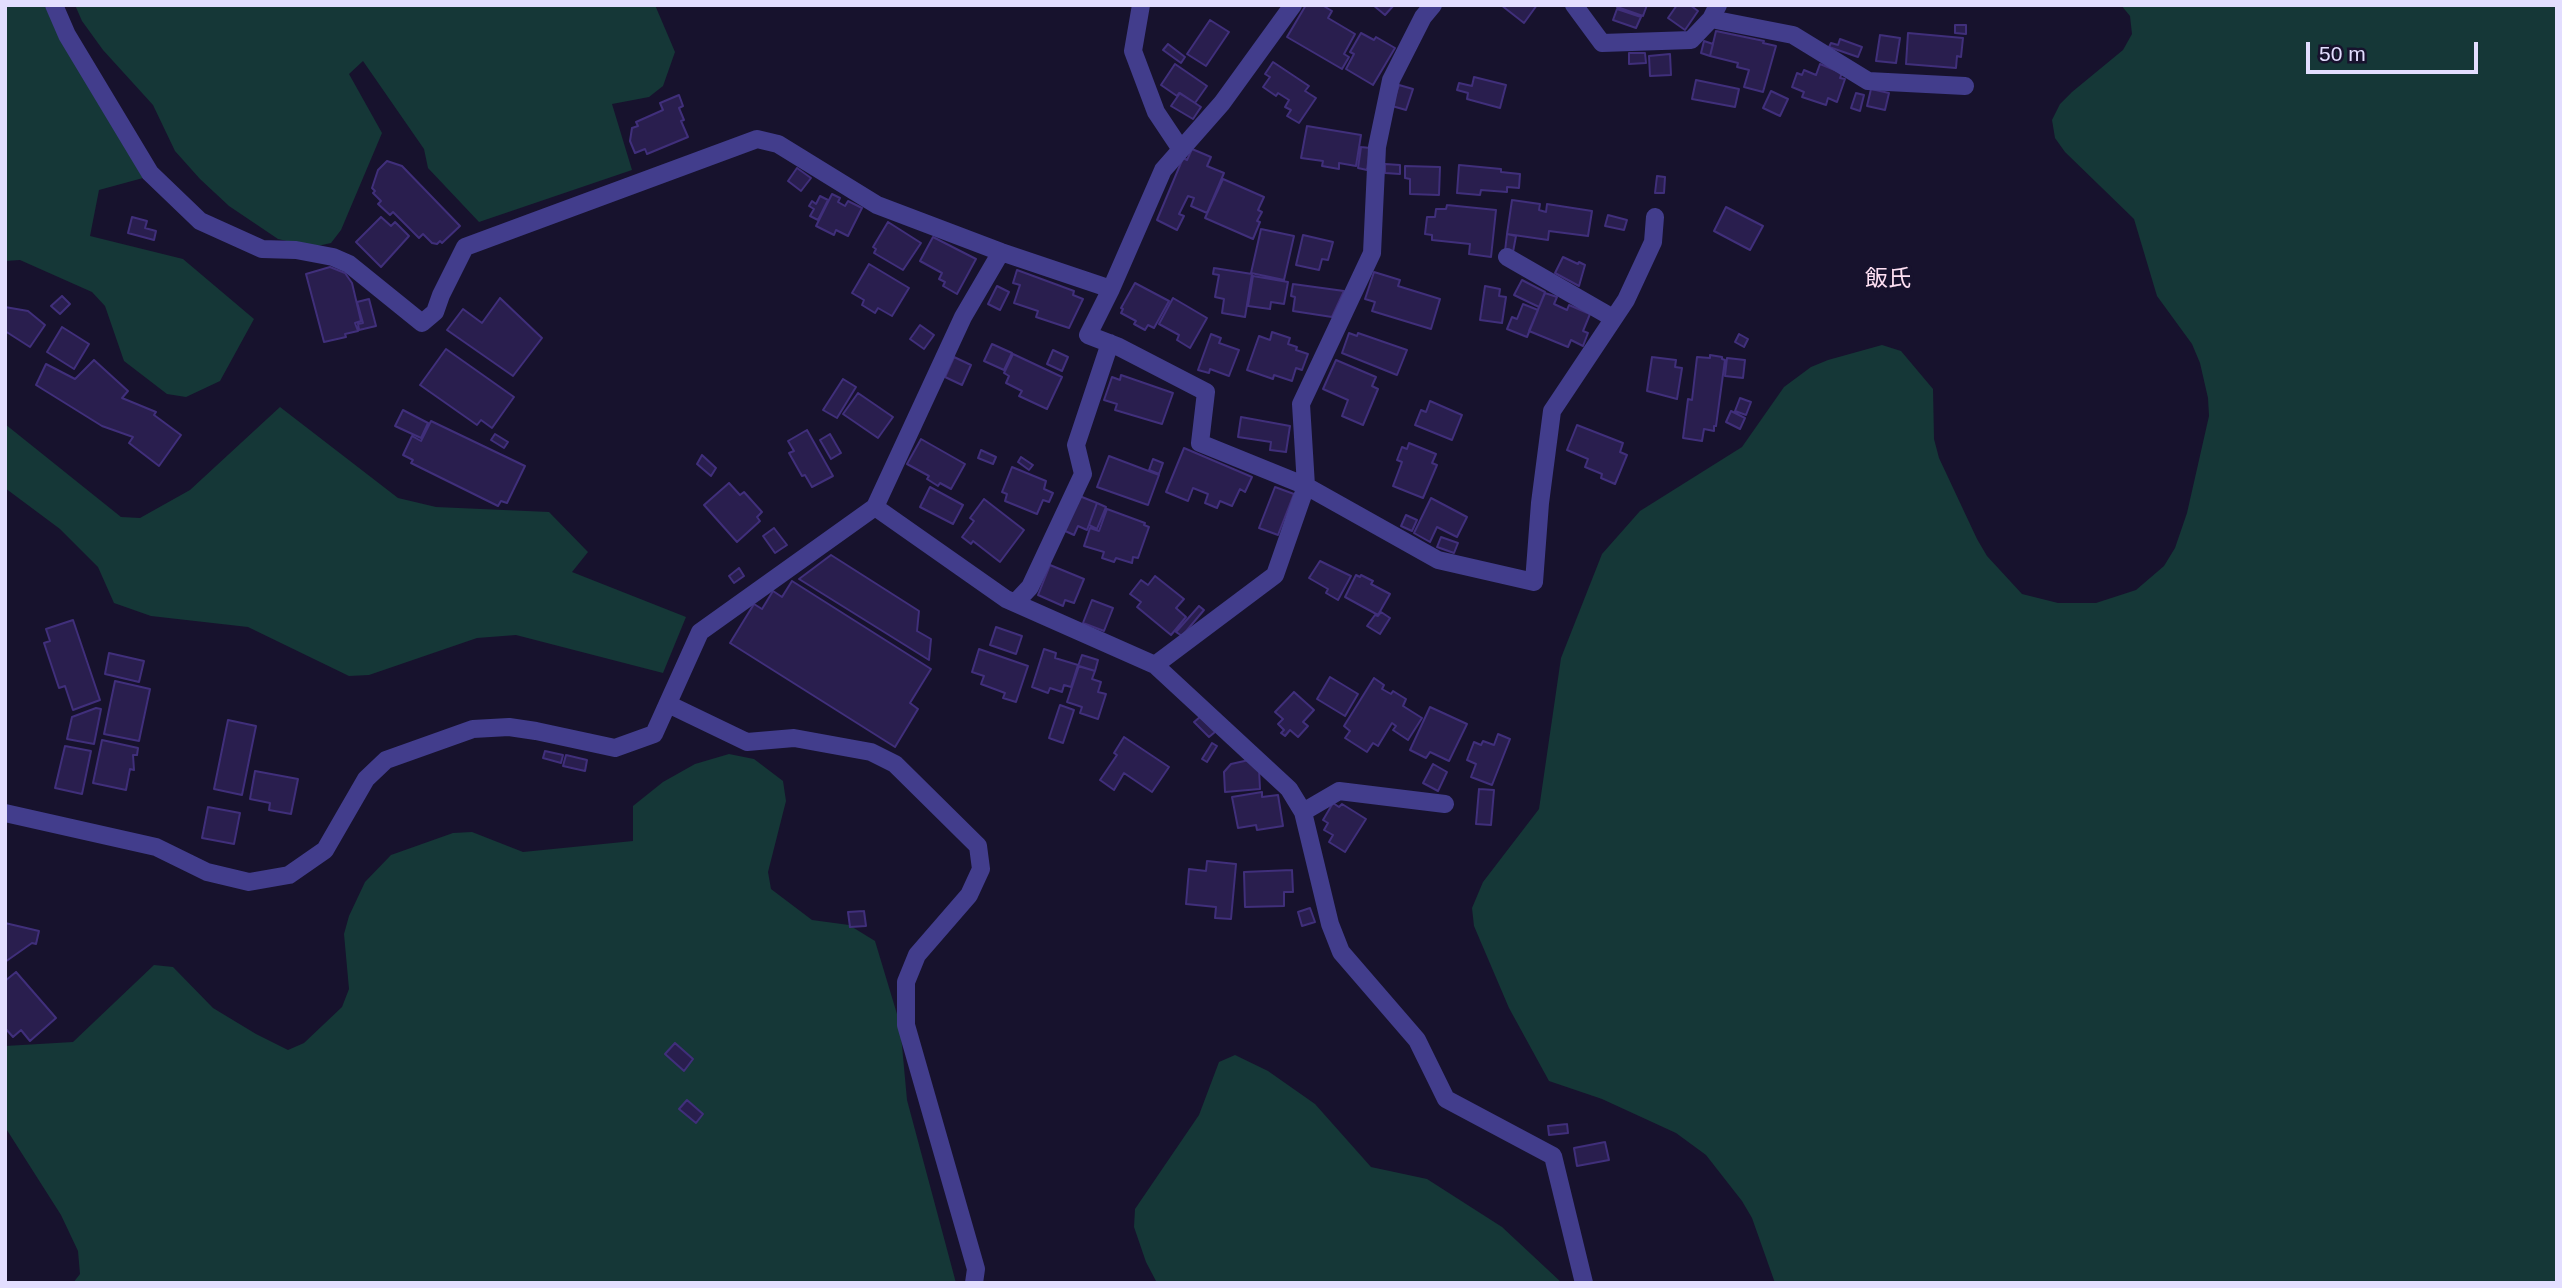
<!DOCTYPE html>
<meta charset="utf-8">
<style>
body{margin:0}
#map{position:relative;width:2562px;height:1288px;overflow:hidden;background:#17122d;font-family:Helvetica,sans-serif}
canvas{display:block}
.frame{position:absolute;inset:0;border:7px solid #e3deff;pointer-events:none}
.scale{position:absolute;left:2306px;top:42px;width:172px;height:32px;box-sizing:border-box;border:4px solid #e3deff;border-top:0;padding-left:9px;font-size:21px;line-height:24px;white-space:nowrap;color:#e3deff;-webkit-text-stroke:5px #17122d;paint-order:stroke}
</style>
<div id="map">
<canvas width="2562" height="1288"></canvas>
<div class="frame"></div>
<div class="scale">50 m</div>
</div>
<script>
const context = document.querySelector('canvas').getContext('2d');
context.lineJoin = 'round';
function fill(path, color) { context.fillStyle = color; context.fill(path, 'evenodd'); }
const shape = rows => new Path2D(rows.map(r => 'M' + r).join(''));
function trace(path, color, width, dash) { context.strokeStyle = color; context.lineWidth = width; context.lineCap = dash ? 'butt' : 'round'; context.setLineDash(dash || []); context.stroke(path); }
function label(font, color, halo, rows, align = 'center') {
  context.font = font + ' Helvetica,"Noto Sans JP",sans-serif'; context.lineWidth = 7; context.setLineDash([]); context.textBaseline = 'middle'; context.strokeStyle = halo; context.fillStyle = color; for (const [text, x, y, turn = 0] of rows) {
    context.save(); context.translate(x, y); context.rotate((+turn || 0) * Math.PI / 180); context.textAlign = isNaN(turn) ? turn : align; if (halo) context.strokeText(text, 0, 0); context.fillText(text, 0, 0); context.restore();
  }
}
const green = shape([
 [5,5,44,5,143,178,99,190,90,236,183,259,254,319,220,381,186,397,167,394,124,361,105,306,92,292,20,260,5,261],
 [75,5,655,5,675,52,663,86,649,97,612,104,632,170,479,222,428,168,424,149,363,61,349,74,382,133,341,230,331,243,313,247,278,239,229,206,200,179,175,151,153,105,103,50,82,21],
 [2121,5,2557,5,2557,1283,1775,1283,1752,1218,1742,1201,1706,1155,1676,1133,1602,1099,1549,1081,1509,1008,1474,926,1472,908,1483,882,1539,809,1561,658,1602,554,1640,511,1742,447,1784,387,1811,367,1828,360,1882,345,1901,351,1933,389,1934,439,1939,458,1977,539,1987,556,2022,594,2058,603,2096,603,2136,590,2164,566,2175,548,2187,513,2209,416,2208,398,2200,363,2192,344,2157,296,2134,219,2065,152,2055,138,2052,120,2060,104,2072,92,2123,50,2132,34,2130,16],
 [280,407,398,498,436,507,549,512,588,552,572,572,686,617,663,673,516,635,477,638,369,675,349,676,248,627,151,616,114,603,98,567,60,529,5,488,5,424,121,517,140,518,190,490],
 [729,754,754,759,783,781,786,801,768,872,771,889,812,920,849,925,875,941,900,1024,907,1100,956,1283,73,1283,80,1274,78,1251,61,1215,5,1127,5,1046,73,1042,154,965,173,967,213,1008,256,1034,288,1050,304,1043,342,1007,349,989,344,934,349,916,365,882,391,855,453,833,472,832,523,852,633,841,633,806,663,782,695,764],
 [1235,1055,1268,1071,1315,1104,1371,1167,1427,1179,1502,1227,1562,1283,1157,1283,1146,1262,1134,1227,1135,1209,1199,1115,1219,1062]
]);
const building = shape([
 [1306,5,1322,5,1332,11,1328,18,1355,34,1344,54,1349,57,1342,69,1287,37,1306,5],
 [1373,5,1394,5,1385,15,1373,5],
 [1501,5,1537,5,1524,23,1501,5],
 [1618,5,1647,5,1643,16,1617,7,1618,5],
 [1677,5,1690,5,1698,11,1685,30,1668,18,1677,5],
 [1617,9,1641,17,1636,28,1613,20,1617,9],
 [1210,20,1229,32,1206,66,1187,54,1210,20],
 [1955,25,1966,25,1966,34,1955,33,1955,25],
 [1716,31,1764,41,1763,43,1776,46,1763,92,1744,87,1749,70,1737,67,1738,63,1710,56,1716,31],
 [1361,33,1374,40,1376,37,1395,48,1373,85,1346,69,1354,54,1350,52,1361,33],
 [1908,33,1963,38,1961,57,1957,56,1956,68,1906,64,1908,33],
 [1880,35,1900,38,1896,63,1876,61,1880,35],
 [1840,39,1862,47,1858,57,1829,47,1831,43,1838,45,1840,39],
 [1704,41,1713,44,1710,56,1701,53,1704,41],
 [1168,44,1185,57,1181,63,1163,50,1168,44],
 [1629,53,1645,53,1646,63,1629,64,1629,53],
 [1670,54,1671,75,1650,76,1649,56,1670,54],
 [1273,62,1309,86,1305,91,1316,98,1299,123,1287,116,1291,110,1285,107,1289,100,1278,93,1276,96,1263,87,1270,77,1265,74,1273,62],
 [1175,64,1207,86,1195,103,1179,93,1177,96,1161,85,1175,64],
 [1820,64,1842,73,1840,78,1845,79,1837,102,1828,98,1826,105,1802,97,1804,92,1792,87,1797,73,1802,75,1804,70,1816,75,1820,64],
 [1474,77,1506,85,1500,108,1467,99,1468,93,1457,90,1459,83,1472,86,1474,77],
 [1696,80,1739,89,1735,107,1692,99,1696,80],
 [1399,85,1413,89,1406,110,1392,106,1399,85],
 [1871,89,1889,93,1885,110,1867,106,1871,89],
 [1771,91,1788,99,1780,116,1763,108,1771,91],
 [1180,93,1201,107,1193,119,1171,106,1180,93],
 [1856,93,1864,95,1860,111,1851,108,1856,93],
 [679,95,683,106,679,108,684,120,681,121,688,137,647,154,645,149,635,153,630,141,632,128,638,126,636,122,663,110,660,103,679,95],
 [1307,126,1361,135,1356,166,1339,163,1339,169,1322,166,1323,161,1301,158,1307,126],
 [1361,147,1370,148,1367,170,1358,168,1361,147],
 [1192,149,1211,157,1207,166,1224,173,1207,213,1191,206,1194,198,1188,196,1179,214,1184,216,1177,230,1157,220,1183,158,1187,160,1192,149],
 [387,161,402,166,460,226,442,243,440,241,437,244,432,243,423,234,419,238,393,212,390,215,378,204,381,201,373,193,375,191,372,188,378,170,387,161],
 [1385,164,1400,165,1400,174,1385,173,1385,164],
 [1459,165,1501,169,1501,172,1520,174,1519,188,1507,187,1507,192,1481,190,1480,195,1457,193,1459,165],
 [1405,166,1440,167,1439,195,1410,194,1410,179,1405,178,1405,166],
 [797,168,811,178,801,191,788,181,797,168],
 [1657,176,1665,177,1664,193,1655,193,1657,176],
 [1223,179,1264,197,1258,210,1262,212,1257,221,1260,222,1253,239,1205,218,1223,179],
 [832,194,840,198,838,202,845,206,848,201,862,208,848,236,836,230,834,235,816,226,832,194],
 [820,196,828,200,818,220,810,216,814,209,809,206,812,201,816,204,820,196],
 [1512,200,1540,204,1539,210,1546,212,1547,204,1592,211,1588,236,1549,231,1548,240,1507,234,1512,200],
 [1447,205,1496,210,1491,257,1469,254,1470,244,1432,240,1432,235,1425,234,1427,217,1435,217,1436,209,1446,209,1447,205],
 [1726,207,1763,226,1750,250,1714,231,1726,207],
 [1608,215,1627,220,1624,230,1605,226,1608,215],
 [132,217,147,221,145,228,156,231,154,240,128,233,132,217],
 [381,217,391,226,395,222,409,236,381,267,356,242,381,217],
 [888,222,921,243,903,270,874,253,876,249,873,247,888,222],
 [1261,229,1294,236,1284,280,1251,273,1261,229],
 [1507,234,1516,236,1513,252,1505,251,1507,234],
 [1303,235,1333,242,1328,260,1322,259,1319,270,1296,265,1303,235],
 [933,237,976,259,957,294,943,286,945,282,939,279,942,273,920,261,933,237],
 [1563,257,1578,264,1579,262,1585,265,1579,286,1555,273,1563,257],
 [869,264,909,288,892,316,878,308,875,313,862,305,864,300,852,293,869,264],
 [330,267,345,273,352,283,361,321,355,323,358,331,345,334,346,337,324,342,306,274,330,267],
 [1214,268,1252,274,1245,317,1222,313,1224,299,1215,297,1219,275,1213,274,1214,268],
 [1017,270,1074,291,1073,295,1083,299,1069,328,1036,317,1038,311,1014,303,1020,285,1013,283,1017,270],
 [1374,272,1400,280,1398,286,1440,299,1431,329,1372,311,1375,302,1365,299,1374,272],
 [1253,276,1288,282,1284,304,1271,302,1270,309,1248,306,1253,276],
 [1522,280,1545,292,1539,307,1514,295,1522,280],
 [1135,283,1169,301,1154,328,1148,325,1145,330,1134,324,1136,321,1121,313,1123,309,1121,308,1135,283],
 [1293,284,1344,291,1332,317,1293,311,1295,297,1291,296,1293,284],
 [997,286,1009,292,1000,310,988,304,997,286],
 [1485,286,1500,289,1499,296,1506,297,1502,323,1480,320,1485,286],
 [1545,293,1557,297,1554,304,1567,310,1569,305,1590,314,1583,331,1588,333,1583,346,1571,340,1568,347,1529,331,1545,293],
 [62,296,70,304,60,314,51,306,62,296],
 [500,298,542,338,513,376,447,330,463,309,482,323,500,298],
 [1173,298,1207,318,1190,348,1177,340,1179,335,1159,324,1173,298],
 [369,299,376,326,359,330,358,324,363,323,357,302,369,299],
 [1523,304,1538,310,1527,337,1507,329,1512,317,1517,319,1523,304],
 [5,307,28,311,45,325,30,347,5,331,5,307],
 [920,325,934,335,924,349,910,339,920,325],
 [62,327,89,344,74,369,47,352,62,327],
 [1272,332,1290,338,1288,344,1297,347,1296,350,1308,354,1302,370,1296,368,1292,381,1274,375,1273,379,1247,370,1259,336,1270,340,1272,332],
 [1349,333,1357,336,1358,333,1407,350,1397,375,1342,353,1349,333],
 [1211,334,1221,338,1219,343,1239,350,1229,376,1210,369,1209,373,1198,370,1211,334],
 [1739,334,1748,339,1744,347,1735,342,1739,334],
 [992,344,1012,353,1004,370,984,361,992,344],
 [446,349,514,397,492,428,481,420,477,425,420,385,446,349],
 [1053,350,1068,357,1062,371,1047,364,1053,350],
 [1013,354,1062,377,1047,409,1019,396,1022,391,1006,383,1009,376,1004,373,1013,354],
 [1710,355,1722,357,1722,359,1725,360,1716,426,1714,426,1714,431,1704,429,1702,441,1683,438,1688,399,1692,400,1697,357,1710,358,1710,355],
 [954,357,971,365,962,385,945,377,954,357],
 [1652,357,1676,360,1675,367,1682,368,1677,399,1647,391,1652,357],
 [1727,358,1745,360,1743,378,1725,376,1727,358],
 [94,360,128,391,122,398,156,412,154,415,181,435,159,466,129,443,133,437,102,426,36,385,46,364,75,379,94,360],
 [1336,360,1376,377,1372,386,1378,389,1363,425,1342,416,1348,400,1323,389,1336,360],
 [1121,375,1173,393,1162,424,1115,410,1117,404,1104,400,1112,377,1120,380,1121,375],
 [843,379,856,387,837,418,823,410,843,379],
 [858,393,893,417,878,438,843,414,858,393],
 [1740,398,1751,402,1746,415,1735,411,1740,398],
 [1430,401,1462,415,1452,440,1415,425,1421,410,1426,412,1430,401],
 [403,410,428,423,421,438,395,426,403,410],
 [1731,411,1745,418,1740,429,1726,422,1731,411],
 [1241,417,1290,426,1286,452,1270,450,1271,442,1238,437,1241,417],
 [431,421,525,466,507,503,501,501,498,506,411,463,413,460,403,455,412,436,421,441,431,421],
 [1577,425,1623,443,1620,452,1627,455,1615,484,1601,478,1602,474,1585,467,1588,459,1567,450,1577,425],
 [807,430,833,476,812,487,805,475,802,476,789,453,794,451,788,441,807,430],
 [495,434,508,442,504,448,491,440,495,434],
 [830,434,841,453,831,459,820,440,830,434],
 [921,439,965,464,951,489,940,483,938,486,927,479,929,476,907,464,921,439],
 [1409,443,1436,454,1432,463,1437,465,1423,498,1393,486,1402,462,1397,460,1402,447,1407,449,1409,443],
 [1184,448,1252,477,1245,492,1240,489,1232,506,1220,501,1217,508,1205,503,1208,494,1193,488,1188,501,1166,492,1184,448],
 [981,450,996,457,993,464,978,458,981,450],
 [702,455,716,468,711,476,697,464,702,455],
 [1109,456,1159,475,1148,505,1097,487,1109,456],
 [1021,457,1033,465,1029,470,1018,462,1021,457],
 [1153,459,1163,463,1159,474,1149,470,1153,459],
 [1012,467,1046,481,1044,489,1053,493,1049,502,1043,500,1037,514,1005,501,1007,494,1002,492,1012,467],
 [729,483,740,495,744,492,762,512,757,517,760,521,737,542,704,505,729,483],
 [930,487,963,505,953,524,920,507,930,487],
 [1275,487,1294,494,1278,535,1259,528,1275,487],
 [1077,495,1097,503,1087,530,1078,526,1074,535,1063,530,1077,495],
 [1431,498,1467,517,1457,537,1437,527,1430,542,1414,533,1431,498],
 [984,499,1024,530,1000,562,973,541,971,544,962,537,974,521,970,518,984,499],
 [1097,503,1106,507,1097,529,1089,525,1097,503],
 [1107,509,1145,523,1144,525,1149,527,1138,558,1133,557,1132,563,1116,558,1114,562,1102,558,1104,552,1084,546,1090,528,1099,531,1107,509],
 [1406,515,1417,520,1412,531,1401,526,1406,515],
 [774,528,787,545,775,553,763,536,774,528],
 [1441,537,1458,543,1454,553,1437,547,1441,537],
 [831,555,919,611,917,631,931,639,929,660,799,579,831,555],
 [1320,561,1351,576,1338,600,1326,593,1328,589,1309,578,1320,561],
 [1050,565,1084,579,1074,603,1065,600,1063,606,1038,595,1050,565],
 [739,568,744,576,734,583,729,576,739,568],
 [1356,575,1360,577,1361,575,1373,581,1371,584,1390,594,1378,615,1345,597,1356,575],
 [1155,576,1184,599,1176,608,1186,617,1171,635,1137,607,1141,602,1130,594,1141,580,1148,585,1155,576],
 [792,581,931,669,910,703,918,709,895,747,730,643,754,604,762,609,773,591,782,597,792,581],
 [1092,600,1113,608,1104,631,1083,623,1092,600],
 [1199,606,1204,610,1182,636,1176,632,1199,606],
 [1381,612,1390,618,1380,634,1367,626,1375,615,1378,616,1381,612],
 [73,620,100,700,73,710,65,686,59,688,44,643,50,641,46,629,73,620],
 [996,627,1022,636,1016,654,990,645,996,627],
 [979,649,1028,666,1016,702,1003,698,1005,693,981,684,984,676,972,672,979,649],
 [1044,649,1056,653,1055,658,1078,665,1071,687,1064,685,1062,692,1050,688,1048,693,1032,687,1044,649],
 [109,653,144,661,139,682,105,674,109,653],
 [1082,655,1098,660,1095,671,1078,666,1082,655],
 [1079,666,1095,671,1092,679,1101,682,1098,692,1106,694,1098,719,1080,713,1082,707,1067,702,1079,666],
 [1330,677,1358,694,1345,716,1317,699,1330,677],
 [1374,678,1384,685,1382,689,1391,694,1393,691,1406,699,1403,706,1422,718,1408,740,1393,730,1396,726,1392,723,1378,746,1373,743,1367,752,1345,738,1350,731,1344,726,1374,678],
 [115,681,150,689,139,741,104,734,115,681],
 [1294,692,1314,710,1303,722,1308,726,1298,737,1290,730,1285,736,1281,733,1284,730,1278,724,1283,719,1275,712,1294,692],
 [1060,705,1074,710,1063,743,1049,738,1060,705],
 [1430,707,1467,724,1449,761,1430,752,1426,758,1410,750,1430,707],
 [96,708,101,709,94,744,67,739,72,717,96,708],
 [1200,717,1215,732,1209,737,1194,722,1200,717],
 [228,720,256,726,242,795,214,789,228,720],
 [1498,734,1510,739,1492,785,1471,777,1476,764,1467,760,1474,742,1481,745,1483,741,1494,745,1498,734],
 [1124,737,1169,767,1152,792,1124,773,1114,790,1100,780,1117,755,1114,753,1124,737],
 [102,740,138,748,137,755,133,755,134,770,130,769,126,790,93,783,102,740],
 [1212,743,1217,746,1207,762,1202,759,1212,743],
 [65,746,91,751,82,794,55,788,65,746],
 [545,751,563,755,561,763,543,758,545,751],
 [566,755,587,760,585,771,563,766,566,755],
 [1249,760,1259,769,1260,789,1225,792,1224,772,1231,764,1249,760],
 [1433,764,1447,772,1438,791,1423,783,1433,764],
 [255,771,298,779,291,814,269,810,270,803,250,799,255,771],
 [1479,789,1494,790,1491,825,1476,824,1479,789],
 [1262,792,1262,797,1278,795,1283,826,1257,830,1256,825,1238,828,1232,797,1262,792],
 [1333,803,1339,807,1342,804,1366,819,1345,852,1329,842,1333,835,1324,830,1328,823,1323,820,1333,803],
 [208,807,240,813,234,844,202,838,208,807],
 [1207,861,1236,864,1231,919,1215,918,1216,907,1186,904,1189,869,1206,871,1207,861],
 [1292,870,1293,892,1284,892,1284,906,1245,907,1244,872,1292,870],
 [1310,908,1315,922,1302,926,1298,912,1310,908],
 [864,911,866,926,850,927,848,912,864,911],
 [5,923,39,931,36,944,32,943,5,962,5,923],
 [16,972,56,1018,30,1041,21,1030,13,1037,5,1028,5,981,16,972],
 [675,1043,693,1059,684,1071,665,1054,675,1043],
 [687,1100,703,1114,696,1123,679,1109,687,1100],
 [1567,1124,1568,1133,1549,1135,1548,1126,1567,1124],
 [1605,1142,1609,1160,1577,1166,1574,1148,1605,1142]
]);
const street = shape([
 [54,5,67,35,150,173,200,221,262,249,296,250,333,257,349,264,422,323,435,312,441,295,465,247,757,139,778,144,877,205,1001,252,1111,289,1163,170,1222,103,1293,5],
 [1141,5,1133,51,1156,112,1180,148],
 [1574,5,1602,43,1691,40,1711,19,1718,5],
 [1711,19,1793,35,1868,81,1965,86],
 [1507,257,1613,318],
 [1111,289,1088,335,1119,347,1206,392,1200,443,1306,486,1438,560,1534,582,1540,503,1552,411,1626,300,1653,242,1655,217],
 [875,507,1006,599,1155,665,1289,789,1303,812,1330,924,1341,952,1417,1040,1446,1099,1553,1156,1584,1283],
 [1015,603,1030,587,1083,474,1076,445,1110,343],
 [1155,665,1275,575,1306,486,1301,404,1372,253,1377,147,1391,80,1423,17,1433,5],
 [668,704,747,742,794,738,871,752,895,764,978,846,981,869,969,895,917,955,906,982,906,1025,976,1269,974,1283],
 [1303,812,1339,791,1445,804],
 [5,813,156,847,207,872,249,882,289,875,325,850,366,779,386,760,473,729,509,727,536,731,615,748,654,734,700,632,875,507,963,317,1001,252]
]);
const quarterNames = [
 ["飯氏",1888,280]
];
fill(green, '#153737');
fill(building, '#291e4e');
trace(building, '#402f7b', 2);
trace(street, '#423d8c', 18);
label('23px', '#ffe0f3', '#17122d', quarterNames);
</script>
